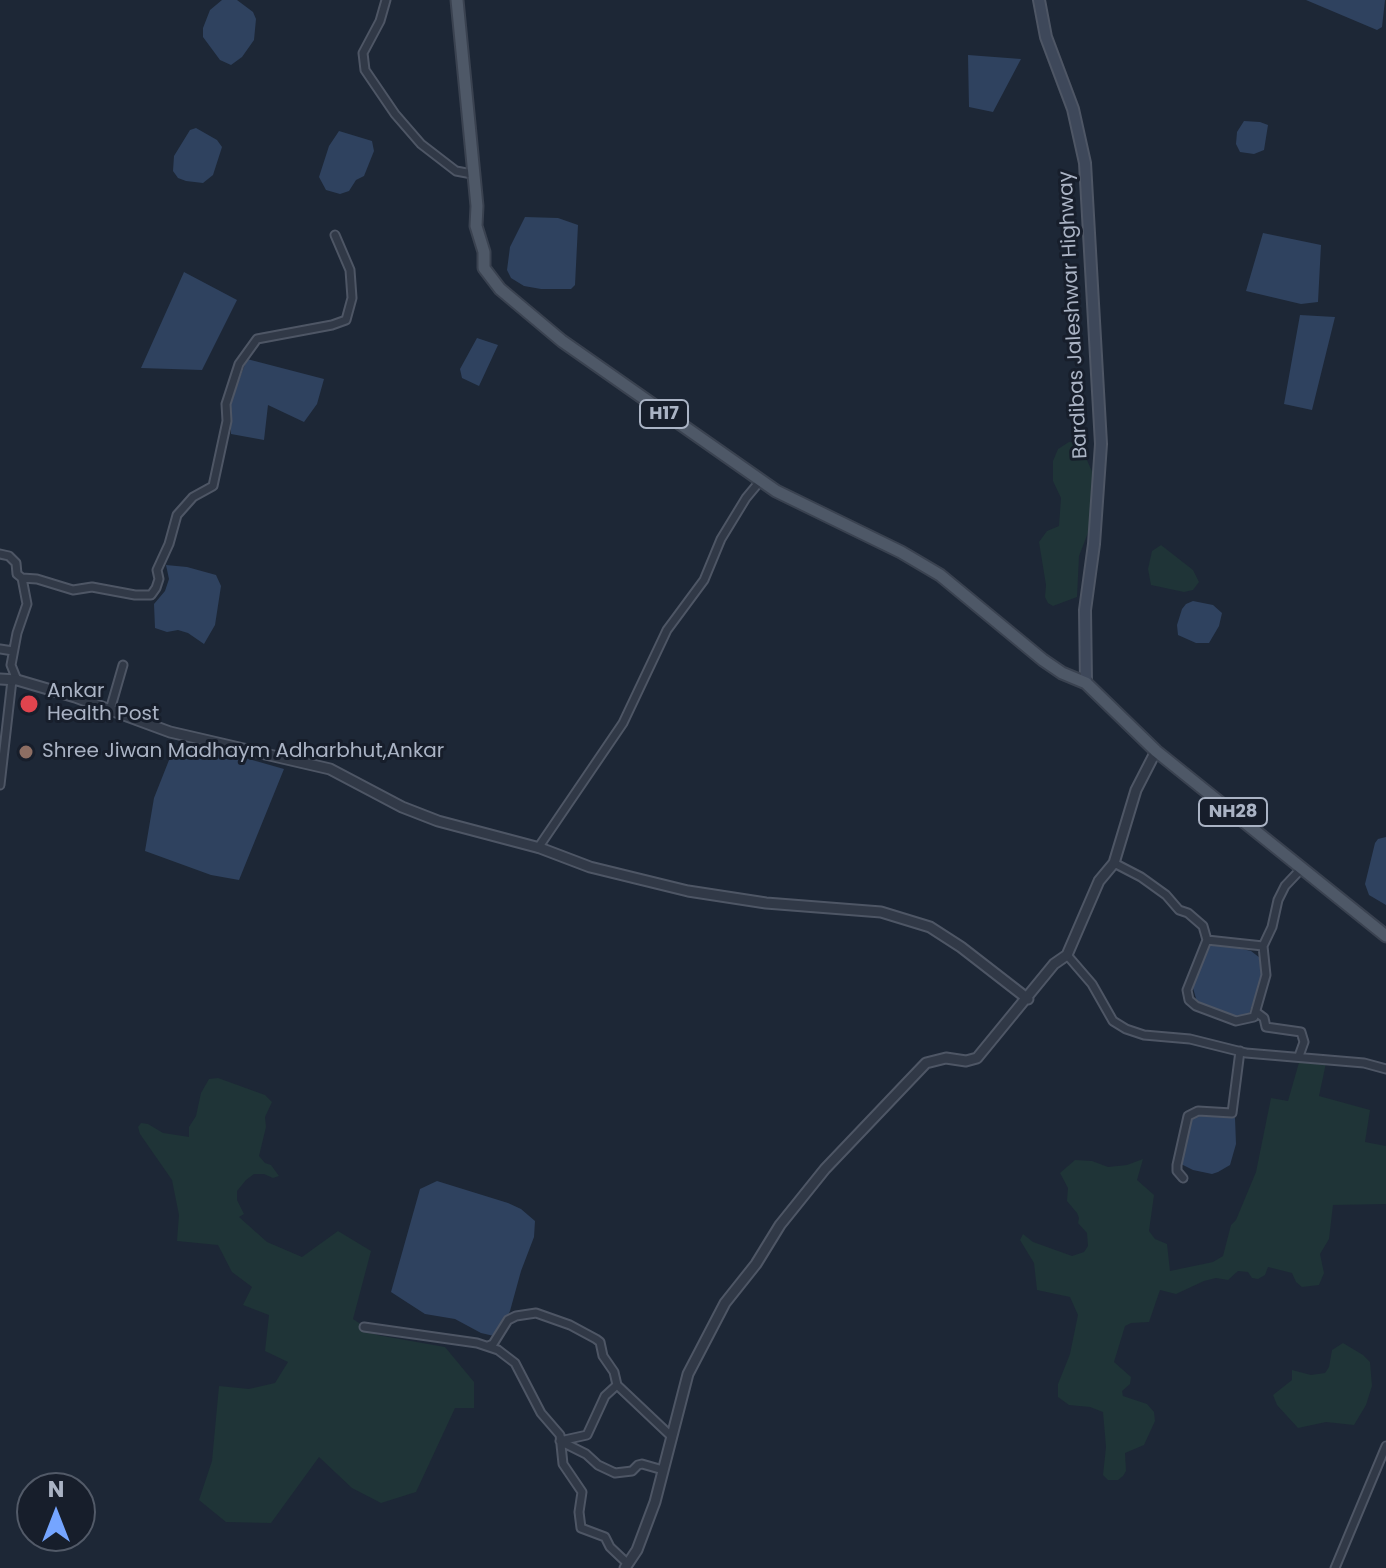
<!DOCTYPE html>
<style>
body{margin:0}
#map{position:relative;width:1386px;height:1568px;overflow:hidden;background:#1d2736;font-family:Poppins,sans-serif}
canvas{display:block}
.north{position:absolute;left:16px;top:1472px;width:80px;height:80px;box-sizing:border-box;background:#171e2b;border:2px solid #525a68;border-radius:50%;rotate:0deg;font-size:22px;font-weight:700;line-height:32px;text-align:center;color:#aab3c4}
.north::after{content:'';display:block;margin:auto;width:28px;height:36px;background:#75a5ff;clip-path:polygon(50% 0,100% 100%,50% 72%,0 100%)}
</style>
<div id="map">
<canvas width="1386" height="1568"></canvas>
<div class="north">N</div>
</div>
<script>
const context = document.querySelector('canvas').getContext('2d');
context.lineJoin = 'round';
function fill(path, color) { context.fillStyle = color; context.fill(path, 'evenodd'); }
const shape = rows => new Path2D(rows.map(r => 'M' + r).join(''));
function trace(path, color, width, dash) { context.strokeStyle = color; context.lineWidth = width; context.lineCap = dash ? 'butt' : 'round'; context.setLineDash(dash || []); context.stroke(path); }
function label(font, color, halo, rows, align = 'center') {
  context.font = font + ' Poppins,sans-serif'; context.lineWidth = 6; context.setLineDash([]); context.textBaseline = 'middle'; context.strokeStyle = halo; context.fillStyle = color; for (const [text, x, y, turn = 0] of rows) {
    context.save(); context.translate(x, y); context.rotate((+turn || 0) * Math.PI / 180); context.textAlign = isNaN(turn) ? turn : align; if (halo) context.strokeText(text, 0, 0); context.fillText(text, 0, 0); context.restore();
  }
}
const green = shape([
 [1069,442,1083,443,1082,449,1094,476,1091,525,1079,556,1077,597,1053,606,1048,603,1045,597,1046,585,1039,542,1047,531,1059,526,1061,498,1053,481,1053,461,1058,449],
 [1161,545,1193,570,1199,582,1193,590,1184,592,1151,585,1148,569,1152,551],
 [1300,1059,1326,1063,1319,1096,1370,1110,1365,1142,1386,1146,1386,1204,1333,1205,1329,1239,1320,1254,1324,1273,1319,1285,1302,1287,1296,1282,1292,1273,1268,1267,1265,1275,1258,1279,1252,1278,1248,1272,1238,1271,1228,1280,1216,1278,1204,1281,1176,1294,1160,1290,1149,1322,1131,1323,1125,1326,1114,1362,1131,1377,1130,1384,1122,1391,1123,1396,1147,1404,1154,1412,1155,1421,1144,1445,1125,1453,1126,1471,1123,1476,1118,1480,1108,1480,1103,1475,1106,1447,1103,1412,1090,1407,1069,1405,1058,1397,1058,1384,1070,1354,1078,1315,1070,1297,1037,1290,1034,1263,1020,1240,1023,1234,1033,1242,1072,1256,1084,1252,1088,1246,1087,1233,1078,1223,1079,1218,1077,1213,1067,1201,1068,1188,1060,1173,1075,1160,1092,1161,1108,1167,1127,1165,1143,1159,1137,1180,1154,1195,1149,1231,1155,1239,1167,1244,1170,1271,1213,1262,1223,1256,1231,1225,1236,1220,1256,1172,1271,1098,1288,1101],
 [218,1078,265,1095,272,1102,265,1117,266,1127,259,1156,265,1163,271,1165,279,1176,273,1178,264,1174,254,1174,246,1180,237,1191,237,1200,244,1214,239,1217,267,1242,302,1257,338,1231,371,1251,353,1319,377,1335,445,1347,474,1382,474,1408,455,1408,416,1492,381,1503,352,1488,319,1457,271,1523,226,1522,199,1500,212,1461,219,1386,249,1389,275,1383,288,1362,265,1351,269,1315,243,1305,252,1287,232,1272,218,1245,177,1241,179,1215,172,1180,140,1134,138,1127,141,1123,148,1124,163,1133,189,1137,189,1127,196,1116,201,1093,209,1079],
 [1343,1343,1363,1355,1370,1362,1372,1386,1366,1405,1354,1425,1326,1422,1298,1428,1277,1405,1273,1395,1292,1380,1292,1370,1311,1375,1325,1373,1329,1367,1332,1350]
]);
const water = shape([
 [222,0,237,0,253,12,256,19,254,40,242,57,231,65,220,60,203,37,203,28,210,10],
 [1306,0,1385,0,1382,27,1377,30],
 [968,55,1021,59,993,112,969,107],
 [1244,121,1260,122,1268,125,1264,150,1254,154,1240,152,1236,144,1237,132],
 [196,128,217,140,222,147,213,175,203,183,186,181,178,178,173,171,174,156,190,130],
 [339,131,372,141,374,151,364,176,356,180,349,191,340,194,326,190,319,177,329,146],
 [525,217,558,218,578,225,575,285,571,289,541,289,524,286,511,278,507,270,510,247],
 [1263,233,1321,245,1318,302,1301,304,1246,291],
 [184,272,237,300,202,370,141,368],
 [1300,315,1335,317,1312,410,1284,404],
 [477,338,498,345,479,386,462,378,460,369],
 [247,359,324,379,317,404,304,422,268,405,264,440,231,434,231,401],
 [166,565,187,567,216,575,221,586,215,625,204,644,188,633,178,630,167,632,155,628,154,604,165,591,169,579],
 [1193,601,1213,605,1222,613,1219,626,1209,643,1196,643,1178,635,1177,625,1182,609,1186,604],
 [173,750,217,750,284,769,239,880,211,875,145,851,154,798],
 [1386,837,1386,905,1369,895,1365,884,1375,843,1378,839],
 [1212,942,1251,951,1264,961,1261,980,1249,1014,1235,1016,1202,1006,1197,1002,1193,988,1206,950],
 [1192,1114,1235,1118,1236,1144,1230,1165,1218,1172,1212,1174,1193,1170,1181,1164],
 [437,1181,508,1203,521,1209,535,1221,534,1237,521,1271,510,1311,501,1330,494,1336,481,1333,455,1319,425,1314,391,1292,420,1189]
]);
const minor = shape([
 [386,0,380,21,363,53,365,70,395,114,421,144,456,171,472,174],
 [0,554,9,556,16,563,17,574,22,578,27,604,17,633,11,665,17,680],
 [22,578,37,579,73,590,92,587,135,595,151,595,156,588,159,579,157,570,169,544,177,515,193,497,213,486,227,421,226,404,239,364,257,339,332,325,346,320,352,298,350,270,335,235],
 [0,649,13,651],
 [110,710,123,665],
 [0,785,12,680],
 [538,848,623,723,667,630,704,580,721,539,746,498,761,480],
 [1114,863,1141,877,1166,895,1179,910,1188,913,1203,926,1207,940,1263,946,1272,927,1278,900,1285,886,1302,868],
 [1207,940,1187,990,1189,1000,1196,1006,1236,1021,1254,1017,1266,975,1263,946],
 [1067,955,1092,984,1113,1021,1126,1029,1144,1035,1190,1039,1246,1053,1364,1063,1386,1069],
 [1256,1012,1264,1018,1266,1027,1301,1032,1304,1042,1299,1056],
 [1183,1178,1177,1171,1177,1165,1188,1116,1198,1111,1232,1113,1240,1051],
 [364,1327,477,1343,498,1350,515,1363,541,1413,560,1435,563,1464,582,1492,579,1512,581,1528,605,1537,610,1547,628,1564],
 [488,1346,493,1344,508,1320,516,1316,536,1313,570,1325,596,1339,600,1342,603,1356,614,1372,617,1385],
 [560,1441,587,1435,605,1396,617,1385,672,1437],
 [560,1441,586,1454,598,1465,615,1473,632,1471,638,1465,642,1464,663,1470],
 [1335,1568,1386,1446]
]);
const tertiary = shape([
 [0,679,17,680,75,697,170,732,330,769,402,807,438,821,540,848,590,867,688,891,766,903,881,912,930,927,961,947,1028,999],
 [625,1568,637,1550,655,1502,688,1374,725,1303,756,1264,780,1225,825,1169,905,1085,926,1063,946,1058,966,1061,977,1058,1054,964,1067,955,1099,881,1114,863,1136,790,1156,751]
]);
const secondary = shape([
 [1039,0,1046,37,1073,109,1085,163,1101,444,1094,544,1085,610,1086,683]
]);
const primary = shape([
 [457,0,477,206,476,226,484,252,484,268,500,289,562,341,776,491,901,552,940,575,1043,660,1062,673,1086,683,1156,751,1386,936]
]);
const markers = [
 [29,704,10,"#e0444e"],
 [26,752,8,"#8d6e63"]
];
const shields = [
 [664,414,48],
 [1233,812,68]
];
const shieldNames = [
 ["H17",664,414],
 ["NH28",1233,812]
];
const streetNames = [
 ["Bardibas Jaleshwar Highway",1074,315,-93]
];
const poiNames = [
 ["Ankar",47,692],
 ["Health Post",47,715],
 ["Shree Jiwan Madhaym Adharbhut,Ankar",42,752]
];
fill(green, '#1f3437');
fill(water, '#2f425f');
trace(minor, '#4e5665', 11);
trace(tertiary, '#4e5665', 13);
trace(secondary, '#4e5665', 14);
trace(primary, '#3a4250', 15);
trace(minor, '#313947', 7);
trace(tertiary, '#313947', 9);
trace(secondary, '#3e485a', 10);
trace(primary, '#4e5867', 11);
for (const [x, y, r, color] of markers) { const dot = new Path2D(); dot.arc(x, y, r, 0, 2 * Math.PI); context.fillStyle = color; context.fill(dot); trace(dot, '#171e2b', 3); }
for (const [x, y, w] of shields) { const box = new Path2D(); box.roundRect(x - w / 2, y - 14, w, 28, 6); context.fillStyle = '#171e2b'; context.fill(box); trace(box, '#aab3c4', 2); }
label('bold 18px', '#aab3c4', null, shieldNames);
label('20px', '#aab3c4', '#171e2b', streetNames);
label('20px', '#aab3c4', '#171e2b', poiNames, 'left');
</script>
